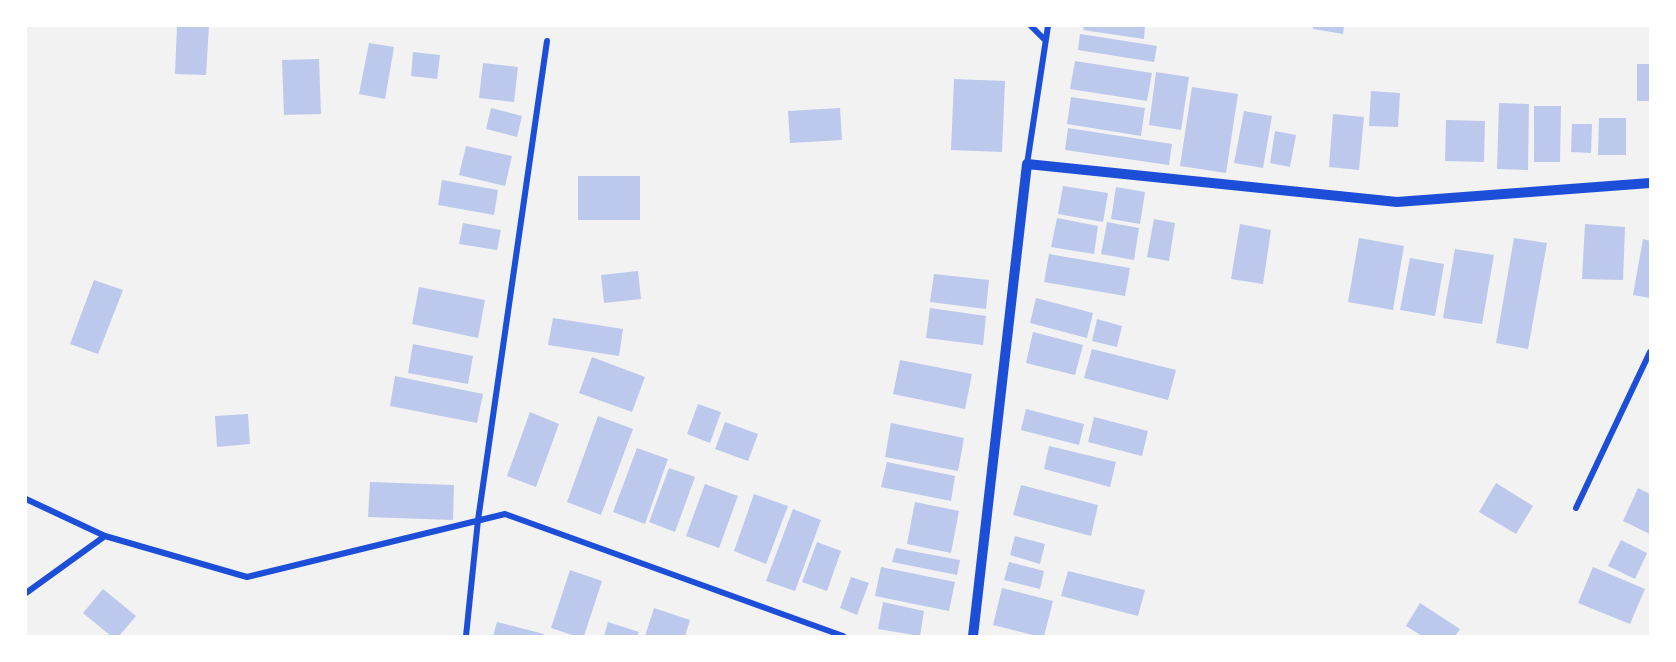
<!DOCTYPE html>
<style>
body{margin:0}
#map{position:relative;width:1676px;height:662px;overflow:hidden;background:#f2f2f2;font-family:"Space Grotesk",sans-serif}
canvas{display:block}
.frame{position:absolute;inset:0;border:27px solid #fff;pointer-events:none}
</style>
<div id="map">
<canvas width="1676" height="662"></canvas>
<div class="frame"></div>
</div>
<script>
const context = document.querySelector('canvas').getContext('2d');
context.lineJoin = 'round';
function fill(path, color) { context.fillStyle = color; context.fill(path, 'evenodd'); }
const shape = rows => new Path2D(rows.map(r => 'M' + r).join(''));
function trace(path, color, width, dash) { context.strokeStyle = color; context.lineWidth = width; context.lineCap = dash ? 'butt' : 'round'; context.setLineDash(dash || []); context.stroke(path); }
const building = shape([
 [177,26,209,26,206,75,175,74],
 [1084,26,1145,26,1144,39,1083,30],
 [1313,26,1344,26,1343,34,1313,29],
 [1080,34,1157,46,1154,62,1078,50],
 [369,43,394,47,385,99,359,94],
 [413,52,440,55,437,79,411,76],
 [319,59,321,114,284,115,282,60],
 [1075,61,1152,73,1147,101,1070,89],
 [483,63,518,67,514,102,479,98],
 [1637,64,1650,64,1650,101,1637,101],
 [1156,72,1189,77,1181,130,1149,125],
 [954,79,1005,81,1002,152,951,150],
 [1192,87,1238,94,1226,173,1180,166],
 [1371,91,1400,93,1398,127,1369,126],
 [1071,97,1145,108,1141,136,1067,124],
 [1499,103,1529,104,1528,170,1497,169],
 [1534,106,1561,106,1560,162,1534,162],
 [491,108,522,116,517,137,486,129],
 [840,108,842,140,790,143,788,111],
 [1244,111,1272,116,1263,168,1234,163],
 [1333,114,1364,117,1359,170,1329,167],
 [1599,118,1626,118,1626,155,1598,155],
 [1446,120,1485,121,1484,162,1445,161],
 [1572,124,1592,124,1591,153,1571,152],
 [1068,128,1172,144,1169,165,1065,150],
 [1275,131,1296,135,1290,167,1270,163],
 [466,146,512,156,505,186,459,175],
 [578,176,640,176,640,220,578,220],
 [442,180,498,190,494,215,438,205],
 [1063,186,1108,193,1103,222,1058,214],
 [1116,187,1145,192,1140,224,1111,219],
 [1057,218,1098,226,1094,254,1051,247],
 [1154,219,1175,223,1169,261,1147,257],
 [1107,222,1139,228,1134,260,1101,254],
 [463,223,501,230,497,250,459,244],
 [1240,224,1271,230,1263,284,1231,279],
 [1585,224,1625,227,1623,280,1582,279],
 [1359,238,1404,246,1393,310,1348,302],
 [1514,238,1547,243,1528,349,1496,343],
 [1643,239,1650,241,1650,298,1633,295],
 [1455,249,1494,255,1482,324,1443,318],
 [1049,254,1130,268,1125,296,1044,282],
 [1410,258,1444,264,1435,316,1400,310],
 [638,271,641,299,604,303,601,275],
 [934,274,989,280,986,309,930,302],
 [94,280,123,290,98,354,70,344],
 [419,287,485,300,478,338,412,324],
 [1036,298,1093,313,1087,338,1030,323],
 [930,308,986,316,983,345,926,338],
 [553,318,623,329,619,356,548,345],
 [1097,319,1122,326,1117,347,1092,341],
 [1033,332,1083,345,1075,375,1026,363],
 [413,344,473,356,468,384,408,373],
 [1092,349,1176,370,1168,400,1084,378],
 [592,357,645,377,632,412,579,393],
 [900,360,972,374,965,409,893,394],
 [395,376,483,394,477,423,390,406],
 [698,404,721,412,710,443,687,434],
 [1026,409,1084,424,1079,445,1021,430],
 [530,412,559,424,536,487,507,476],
 [248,414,250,444,217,447,215,416],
 [598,416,633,429,601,515,567,502],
 [1094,417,1148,431,1142,456,1088,442],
 [725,422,758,434,748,461,715,449],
 [891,423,964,438,958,471,885,457],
 [1049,446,1116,462,1110,487,1044,469],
 [637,448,668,459,645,524,613,512],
 [887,462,955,476,951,501,881,487],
 [669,468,695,477,675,532,649,522],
 [370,482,454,485,453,520,368,517],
 [1496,483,1533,506,1516,534,1479,512],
 [705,484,738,496,719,548,686,536],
 [1021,485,1098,505,1091,536,1013,515],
 [1638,488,1650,494,1650,534,1623,521],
 [754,494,788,506,766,564,734,551],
 [915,502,959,511,951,553,907,544],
 [793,509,821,520,795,591,766,581],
 [1015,536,1045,544,1040,564,1010,555],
 [1621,540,1647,553,1635,579,1608,566],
 [817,542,841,551,827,591,802,582],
 [896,548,960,560,957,575,892,562],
 [1009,562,1044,571,1040,589,1004,580],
 [881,567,955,582,949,611,875,596],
 [1593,567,1645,589,1630,624,1578,603],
 [570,570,602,581,584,636,575,636,551,628],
 [1068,571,1145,590,1138,616,1061,596],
 [851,577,869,583,857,615,840,608],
 [1002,588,1053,601,1044,636,1037,636,993,625],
 [103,589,136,616,119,636,111,636,83,613],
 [883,602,924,611,920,636,878,629],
 [1420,603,1460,629,1455,636,1422,636,1406,626],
 [654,608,690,620,685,636,645,636],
 [497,622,544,634,544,636,493,636],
 [608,622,639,632,637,636,604,636]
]);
const minor = shape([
 [1031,26,1045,40],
 [1027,164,1048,26],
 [26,499,105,536,247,577,505,514,843,636],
 [1576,508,1650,352],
 [26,593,105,536],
 [466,636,478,520,547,41]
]);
const tertiary = shape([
 [973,636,1027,164,1397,202,1650,183]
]);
fill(building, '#bdc9ec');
trace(minor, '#1d4ed8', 6);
trace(tertiary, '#1d4ed8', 10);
</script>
